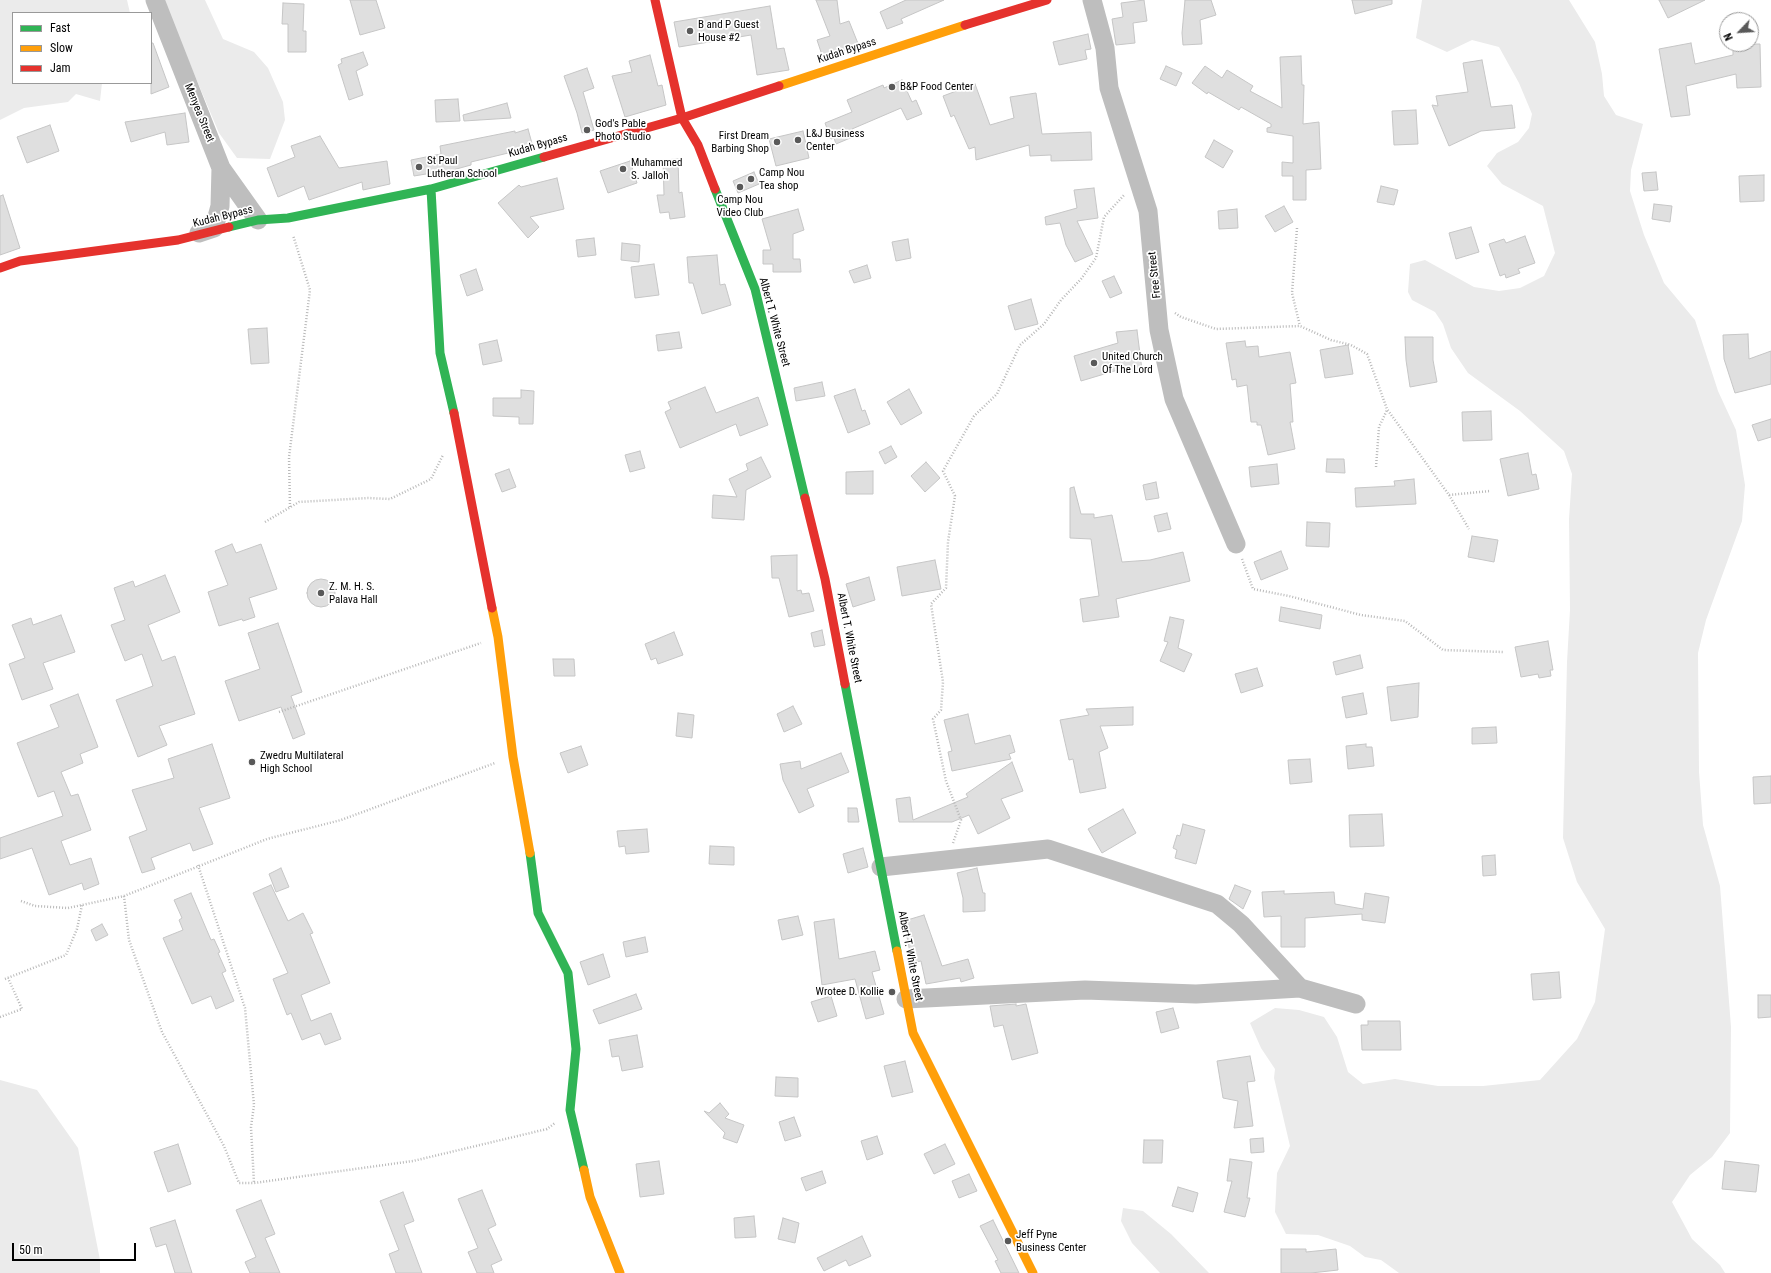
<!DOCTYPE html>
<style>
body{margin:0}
#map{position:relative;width:1771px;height:1273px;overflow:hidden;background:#fff;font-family:"Roboto Condensed",sans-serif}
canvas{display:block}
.legend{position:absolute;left:12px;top:12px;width:140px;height:72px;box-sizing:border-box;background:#fff;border:1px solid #999;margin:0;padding:5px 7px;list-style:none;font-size:12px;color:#000}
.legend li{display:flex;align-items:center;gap:8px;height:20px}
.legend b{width:20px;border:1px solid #999}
.north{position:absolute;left:1719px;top:12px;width:40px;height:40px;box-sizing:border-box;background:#fff;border:1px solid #999;border-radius:50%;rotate:245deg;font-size:11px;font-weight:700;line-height:16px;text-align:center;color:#000}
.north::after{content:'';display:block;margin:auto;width:14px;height:18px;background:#595959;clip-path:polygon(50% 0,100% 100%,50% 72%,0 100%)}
.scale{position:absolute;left:12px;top:1243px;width:124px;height:18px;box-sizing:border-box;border:2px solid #000;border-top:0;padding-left:5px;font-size:12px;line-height:14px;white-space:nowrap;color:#000;-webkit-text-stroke:3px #fff;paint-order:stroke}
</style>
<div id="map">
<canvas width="1771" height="1273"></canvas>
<ul class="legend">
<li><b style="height:5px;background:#30b455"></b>Fast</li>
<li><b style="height:5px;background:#ff9f0a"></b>Slow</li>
<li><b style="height:5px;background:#e5322d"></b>Jam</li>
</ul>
<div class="north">N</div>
<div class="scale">50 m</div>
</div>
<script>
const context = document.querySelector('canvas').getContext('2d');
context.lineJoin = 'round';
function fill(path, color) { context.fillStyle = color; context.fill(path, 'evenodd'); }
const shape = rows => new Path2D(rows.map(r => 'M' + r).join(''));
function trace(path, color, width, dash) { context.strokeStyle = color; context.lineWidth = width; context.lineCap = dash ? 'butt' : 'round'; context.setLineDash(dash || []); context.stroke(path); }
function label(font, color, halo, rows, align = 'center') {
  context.font = font + ' "Roboto Condensed",sans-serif'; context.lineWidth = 3.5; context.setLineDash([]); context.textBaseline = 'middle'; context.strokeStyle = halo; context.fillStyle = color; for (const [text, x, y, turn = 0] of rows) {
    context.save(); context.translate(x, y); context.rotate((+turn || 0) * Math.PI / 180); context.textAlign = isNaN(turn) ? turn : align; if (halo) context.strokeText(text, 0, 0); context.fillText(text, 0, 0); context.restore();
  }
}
const green = shape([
 [0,0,127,0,130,13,13,13,13,83,102,83,100,101,76,94,68,102,24,108,0,120],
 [163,0,205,0,223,39,254,52,268,68,283,102,285,120,270,159,237,158,219,133],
 [1422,0,1569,0,1595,42,1602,74,1604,96,1616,115,1643,124,1631,170,1630,191,1644,235,1664,283,1695,320,1718,391,1736,430,1745,485,1742,521,1706,620,1698,653,1699,772,1703,825,1720,886,1731,1027,1730,1133,1712,1157,1690,1175,1672,1202,1692,1239,1720,1265,1725,1273,1399,1273,1381,1260,1365,1257,1350,1246,1318,1235,1286,1234,1275,1212,1277,1173,1290,1146,1274,1078,1275,1069,1261,1048,1250,1023,1275,1008,1299,1010,1324,1017,1337,1037,1348,1072,1363,1084,1395,1079,1438,1086,1483,1086,1540,1080,1577,1039,1595,1002,1605,929,1577,882,1563,838,1567,662,1570,610,1569,519,1572,474,1564,451,1520,411,1468,373,1451,348,1443,324,1435,312,1412,300,1408,292,1410,264,1425,260,1474,287,1499,291,1520,288,1544,276,1555,253,1543,206,1502,184,1487,166,1497,153,1518,142,1529,128,1532,114,1519,83,1499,47,1472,40,1447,52,1416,38],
 [0,1080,37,1090,78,1148,100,1260,100,1273,0,1273],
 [1123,1208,1143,1211,1171,1234,1209,1273,1160,1273,1132,1243,1121,1221]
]);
const building = shape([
 [350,0,376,0,385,28,360,35,350,0],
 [816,0,837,0,840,24,849,21,859,46,823,58,817,40,830,36,816,0],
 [906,0,944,0,901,19,903,23,887,29,880,12,906,0],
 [1144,0,1147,21,1133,23,1135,43,1116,45,1112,19,1123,17,1121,3,1144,0],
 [1185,0,1211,0,1216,15,1200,20,1202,44,1183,45,1182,33,1185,0],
 [1352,0,1392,0,1392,4,1355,14,1352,0],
 [1659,0,1705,0,1668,18,1659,0],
 [283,3,304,4,303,31,306,31,306,52,288,52,288,24,282,24,283,3],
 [770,6,777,49,784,48,789,70,757,75,751,35,679,47,674,22,770,6],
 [1088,34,1091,49,1085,50,1087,59,1059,65,1053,42,1088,34],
 [151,43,153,43,169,87,151,94,151,43],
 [1691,43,1695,64,1733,55,1733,44,1760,44,1761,87,1737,88,1736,74,1686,86,1690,115,1671,117,1659,49,1691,43],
 [363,52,368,65,356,71,363,95,349,100,338,65,342,63,341,59,363,52],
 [650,55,658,86,662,85,666,105,625,117,612,76,632,72,629,61,650,55],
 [1301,56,1302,85,1304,85,1303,124,1319,122,1321,169,1306,170,1306,200,1293,200,1293,176,1282,176,1282,162,1293,163,1293,136,1267,132,1267,128,1271,127,1271,124,1241,107,1239,110,1208,92,1207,94,1192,83,1205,66,1222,78,1227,70,1253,86,1250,91,1282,108,1280,57,1301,56],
 [1482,60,1491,107,1512,105,1515,128,1481,131,1449,146,1432,105,1438,106,1436,96,1468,92,1463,63,1482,60],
 [1166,66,1182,73,1176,86,1160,79,1166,66],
 [587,68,594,88,583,92,594,130,582,133,577,113,564,76,587,68],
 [902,80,912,102,916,100,922,114,907,120,901,108,852,129,855,136,836,144,834,138,831,139,825,123,852,112,847,100,883,85,884,88,902,80],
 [975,84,990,125,1014,118,1010,97,1036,93,1042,134,1091,132,1092,160,1051,161,1051,155,1030,156,1029,145,976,160,975,147,969,149,954,115,951,117,943,96,975,84],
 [458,99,460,121,436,122,435,100,458,99],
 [507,103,511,118,464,121,463,115,507,103],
 [1416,110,1418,144,1394,145,1392,111,1416,110],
 [185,113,189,142,167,145,165,132,131,142,125,122,185,113],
 [50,125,59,151,27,163,17,137,50,125],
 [528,129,533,147,471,162,471,165,438,174,432,175,432,173,414,176,411,160,441,154,440,146,515,131,515,133,528,129],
 [803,131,809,158,776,166,769,139,803,131],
 [320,136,339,168,387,161,390,184,363,190,362,182,309,200,304,186,278,197,267,168,295,157,291,146,320,136],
 [1214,140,1233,151,1223,168,1205,157,1214,140],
 [678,159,679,193,682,192,685,217,670,219,669,212,660,213,657,195,664,195,663,160,678,159],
 [630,161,637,183,608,193,600,171,630,161],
 [754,172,759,184,738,193,733,181,754,172],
 [1656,172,1658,190,1644,191,1642,173,1656,172],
 [1764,175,1764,201,1740,202,1739,176,1764,175],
 [557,178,564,209,530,217,539,227,528,238,498,203,519,185,521,187,557,178],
 [1381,186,1398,190,1394,205,1377,202,1381,186],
 [1094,188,1098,218,1077,221,1093,254,1075,262,1066,245,1060,223,1046,225,1045,217,1077,208,1074,190,1094,188],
 [3,195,20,248,0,255,0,196,3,195],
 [1654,204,1672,206,1670,222,1652,219,1654,204],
 [1284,206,1293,222,1275,232,1265,216,1284,206],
 [798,209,804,230,793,234,793,259,800,259,801,272,773,272,773,264,763,264,763,250,771,250,762,219,798,209],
 [1237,209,1238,228,1219,229,1218,211,1237,209],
 [1471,227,1479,252,1456,259,1449,233,1471,227],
 [1525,236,1535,263,1518,269,1520,273,1506,278,1505,274,1500,276,1489,244,1504,239,1506,243,1525,236],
 [594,238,596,255,578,257,576,240,594,238],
 [908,239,911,258,896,261,892,242,908,239],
 [622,243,640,245,639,262,621,260,622,243],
 [717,255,720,285,725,284,731,305,702,314,693,283,689,283,687,257,717,255],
 [654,264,659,295,635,298,631,267,654,264],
 [867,265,871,278,854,283,849,271,867,265],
 [476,269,483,290,467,296,460,275,476,269],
 [1114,276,1122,293,1110,298,1102,281,1114,276],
 [1031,299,1038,324,1015,330,1008,306,1031,299],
 [267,328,269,363,251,364,248,329,267,328],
 [1137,330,1142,370,1121,372,1121,369,1081,381,1074,356,1118,343,1116,332,1137,330],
 [679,332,682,348,658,351,656,335,679,332],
 [1748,334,1749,359,1771,351,1771,384,1735,393,1724,359,1723,335,1748,334],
 [1405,337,1433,337,1433,360,1437,382,1410,387,1406,360,1405,337],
 [497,340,502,361,483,365,479,344,497,340],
 [1245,341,1246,347,1258,346,1259,357,1290,352,1296,383,1290,384,1293,422,1290,422,1295,449,1268,455,1261,425,1257,425,1257,422,1251,422,1247,385,1237,387,1236,379,1232,380,1226,343,1245,341],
 [1348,345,1353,374,1325,378,1320,350,1348,345],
 [822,382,825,396,796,401,794,388,822,382],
 [705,387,716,413,758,397,768,425,740,436,736,424,680,448,665,412,671,409,668,402,705,387],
 [855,389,862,411,865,410,870,424,848,433,834,396,855,389],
 [909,389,922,413,901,425,887,402,909,389],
 [521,390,534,391,533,424,519,424,519,417,493,416,493,398,521,398,521,390],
 [1491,411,1492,440,1463,441,1462,412,1491,411],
 [1771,419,1771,437,1758,441,1752,425,1771,419],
 [891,446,897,457,885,464,879,452,891,446],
 [640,451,645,468,630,472,625,455,640,451],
 [1528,453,1532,475,1536,474,1539,489,1508,496,1500,459,1528,453],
 [761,457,771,477,746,490,744,520,712,518,713,495,737,497,729,479,748,470,746,464,761,457],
 [1327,459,1344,459,1345,473,1326,472,1327,459],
 [926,462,940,478,925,492,911,476,926,462],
 [1277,464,1279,484,1251,487,1249,467,1277,464],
 [509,469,516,487,502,492,495,474,509,469],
 [873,471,873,494,846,494,846,472,873,471],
 [1414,479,1416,504,1356,507,1355,488,1395,486,1394,481,1414,479],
 [1156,482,1159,498,1146,500,1143,485,1156,482],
 [1074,487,1081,514,1094,514,1094,518,1112,515,1122,562,1150,560,1183,552,1190,581,1116,599,1119,617,1083,622,1080,599,1099,596,1091,539,1070,538,1070,488,1074,487],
 [1167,513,1171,529,1158,532,1154,516,1167,513],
 [1307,522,1330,523,1329,547,1306,546,1307,522],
 [1472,536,1498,540,1494,562,1468,557,1472,536],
 [232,544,236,553,261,544,277,589,249,598,255,617,243,621,242,619,219,626,208,592,228,585,215,551,232,544],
 [1281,551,1288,569,1261,580,1254,562,1281,551],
 [797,555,797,591,801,590,802,594,809,593,814,611,789,617,779,578,772,578,771,556,797,555],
 [935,560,941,589,902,596,897,567,935,560],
 [165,575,180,612,148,625,162,661,175,656,195,714,159,726,167,745,138,757,116,700,153,686,142,654,125,661,111,625,125,620,114,588,133,581,135,587,165,575],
 [869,577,875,600,853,607,846,584,869,577],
 '307 593a14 14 0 1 1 28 0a14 14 0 1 1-28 0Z',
 [1281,607,1322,615,1320,629,1279,621,1281,607],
 [61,615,75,652,43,663,53,689,22,700,9,664,25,658,12,625,31,618,33,625,61,615],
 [1170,617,1184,620,1178,648,1192,654,1184,672,1160,661,1168,642,1164,641,1170,617],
 [278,623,302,692,291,696,305,734,293,739,281,707,239,721,225,681,260,669,248,633,278,623],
 [822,630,825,645,814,647,811,633,822,630],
 [674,632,683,655,658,664,656,658,651,660,645,644,674,632],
 [1548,641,1553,670,1550,670,1551,676,1539,678,1538,674,1521,677,1515,647,1548,641],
 [1360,655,1363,668,1336,675,1333,662,1360,655],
 [553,659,574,659,575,676,554,676,553,659],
 [1257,668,1263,686,1241,693,1235,674,1257,668],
 [1419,683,1418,717,1391,721,1387,687,1419,683],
 [1363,693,1367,714,1346,718,1342,697,1363,693],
 [78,694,98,747,80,754,83,763,61,772,71,796,78,794,91,830,61,841,70,865,91,858,99,884,84,890,82,883,49,895,32,848,0,859,0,838,63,816,54,791,38,797,17,743,59,727,50,705,78,694],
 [793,706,802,724,784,732,777,714,793,706],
 [1133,707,1133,725,1100,726,1108,748,1099,752,1106,788,1080,793,1073,759,1069,760,1060,720,1089,715,1086,709,1133,707],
 [678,713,694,715,692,738,676,736,678,713],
 [968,714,975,744,1010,735,1015,752,1009,754,1011,759,952,771,948,752,952,751,944,720,968,714],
 [1496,727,1497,743,1472,744,1472,728,1496,727],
 [212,744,230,798,199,808,213,844,193,851,190,843,151,858,155,869,142,873,129,837,147,830,132,790,174,778,168,759,212,744],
 [1366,744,1366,747,1372,747,1374,766,1348,769,1346,746,1366,744],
 [581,746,588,765,568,773,560,753,581,746],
 [841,753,849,772,807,789,814,806,799,813,783,780,780,764,800,761,801,769,841,753],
 [1310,759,1312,782,1290,784,1288,760,1310,759],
 [1012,762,1023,791,1001,799,1010,818,978,834,969,815,952,822,899,822,896,799,910,797,913,820,968,797,966,794,1012,762],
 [1771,776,1771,803,1754,804,1753,777,1771,776],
 [848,808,857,808,859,822,848,822,848,808],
 [1123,809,1136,833,1102,853,1088,829,1123,809],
 [1382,814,1384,846,1350,847,1349,815,1382,814],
 [1183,824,1205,830,1196,864,1175,858,1177,850,1173,848,1177,835,1180,836,1183,824],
 [647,829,649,852,626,854,625,846,619,847,617,831,647,829],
 [710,846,734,847,734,865,709,864,710,846],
 [863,848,868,867,848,873,843,854,863,848],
 [1495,855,1496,875,1483,876,1482,856,1495,855],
 [281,868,289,887,276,892,269,874,281,868],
 [977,868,983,893,985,893,985,911,963,912,963,898,957,873,977,868],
 [271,885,288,921,303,913,313,933,310,934,330,983,301,995,311,1021,331,1013,341,1039,325,1045,320,1033,302,1040,291,1013,287,1015,273,979,288,973,253,893,271,885],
 [1235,885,1251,891,1243,909,1229,899,1235,885],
 [1284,891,1284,894,1334,892,1335,904,1363,909,1365,893,1389,897,1385,923,1362,920,1362,914,1305,918,1305,947,1281,947,1281,916,1264,917,1262,892,1284,891],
 [191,893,211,940,214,939,220,952,218,953,226,971,222,973,234,1001,216,1009,211,996,192,1004,163,938,183,930,179,920,182,918,174,900,191,893],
 [924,915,942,966,968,959,974,978,961,982,960,978,926,984,921,961,912,963,904,921,924,915],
 [798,916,803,935,782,940,778,920,798,916],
 [834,919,839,959,875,951,880,970,872,972,884,1014,866,1019,855,979,822,985,814,922,834,919],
 [102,924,108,935,96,941,91,930,102,924],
 [645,937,648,952,626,957,623,942,645,937],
 [603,954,610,977,588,985,580,962,603,954],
 [1559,972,1561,998,1533,1000,1531,974,1559,972],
 [636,994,642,1009,599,1024,593,1010,636,994],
 [1758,995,1771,995,1771,1017,1758,1018,1758,995],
 [831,996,837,1016,818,1022,811,1002,831,996],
 [1016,1004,1016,1006,1026,1004,1038,1053,1012,1060,1003,1025,994,1027,990,1006,1016,1004],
 [1173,1008,1179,1028,1161,1033,1156,1012,1173,1008],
 [1368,1021,1400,1021,1401,1050,1362,1050,1361,1025,1368,1025,1368,1021],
 [637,1035,643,1067,622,1071,619,1056,612,1057,609,1040,637,1035],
 [1250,1056,1255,1081,1247,1082,1253,1126,1234,1128,1238,1101,1223,1098,1217,1061,1250,1056],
 [905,1061,913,1092,892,1097,884,1066,905,1061],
 [776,1077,798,1078,798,1097,775,1096,776,1077],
 [720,1103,729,1114,725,1118,744,1125,737,1143,723,1138,725,1133,704,1111,709,1113,720,1103],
 [794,1117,801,1136,785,1141,779,1122,794,1117],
 [877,1136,883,1154,867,1160,861,1141,877,1136],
 [1263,1138,1264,1152,1251,1153,1250,1139,1263,1138],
 [1144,1140,1163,1140,1162,1163,1143,1163,1144,1140],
 [178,1144,191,1184,168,1192,154,1152,178,1144],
 [945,1144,955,1164,934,1174,924,1154,945,1144],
 [1230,1159,1252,1162,1247,1198,1250,1198,1245,1217,1224,1212,1232,1181,1227,1181,1230,1159],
 [659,1161,664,1194,640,1197,636,1164,659,1161],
 [1725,1161,1759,1165,1756,1192,1722,1189,1725,1161],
 [822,1171,826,1183,806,1191,801,1178,822,1171],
 [969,1174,977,1191,959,1198,952,1181,969,1174],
 [1178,1187,1198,1193,1193,1212,1172,1206,1178,1187],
 [482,1190,496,1225,488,1229,502,1260,491,1265,494,1273,477,1273,468,1252,478,1248,458,1199,482,1190],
 [403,1192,414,1221,404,1225,422,1273,396,1273,389,1254,399,1250,380,1201,403,1192],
 [261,1200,275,1234,265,1238,280,1273,250,1273,245,1262,256,1257,236,1210,261,1200],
 [754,1216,756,1237,735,1238,734,1218,754,1216],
 [783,1218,799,1223,795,1243,778,1239,783,1218],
 [175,1220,192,1273,175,1273,166,1244,156,1247,150,1228,175,1220],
 [993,1220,1019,1273,1001,1273,995,1261,998,1260,980,1226,993,1220],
 [862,1236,871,1256,849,1266,846,1260,824,1271,817,1258,862,1236],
 [1281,1249,1306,1249,1306,1252,1336,1249,1338,1270,1311,1273,1281,1273,1281,1249]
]);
const path = shape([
 [1297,228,1292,293,1300,326],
 [1175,313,1181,317,1216,329,1300,326,1331,340,1351,345,1367,354,1387,409,1449,495,1490,491],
 [1376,467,1379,427,1387,410],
 [1449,495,1469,529],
 [290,507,289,457,310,290,293,235],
 [265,522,299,502,368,498,390,499,431,479,443,455],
 [1242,559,1253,589,1289,596,1361,615,1405,621,1443,650,1503,652],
 [279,712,481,643],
 [953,843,961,820,946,781,933,719,941,710,943,682,931,604,946,588,948,542,955,496,943,471,974,416,997,394,1020,345,1044,324,1061,300,1081,279,1096,258,1104,217,1125,194],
 [198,865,245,1008,254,1105,251,1127,254,1183],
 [124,896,129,940,162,1032,224,1146,239,1183,254,1183,413,1161,547,1129,555,1123],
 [21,901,35,906,68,908,124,896,267,839,341,820,495,763],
 [5,979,66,955,77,929,82,905],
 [0,1017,22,1009,8,978]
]);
const street = shape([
 [155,0,221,168,258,220],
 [1092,0,1105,48,1109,88,1148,211,1159,330,1174,399,1236,544],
 [199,233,214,228,220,206,221,168],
 [881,867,1048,849,1217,904,1241,924,1300,988],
 [906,999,1085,990,1196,994,1300,988,1356,1004]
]);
const fast = shape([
 [431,189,440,353,454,413],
 [715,189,755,289,805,498],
 [229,227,258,220,288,218,431,189,544,157],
 [845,684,897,951],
 [530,853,538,913,568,973,576,1049,570,1110,584,1170]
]);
const slow = shape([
 [779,86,965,25],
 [492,608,498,637,513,757,530,853],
 [897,951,913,1033,1033,1273],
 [584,1170,590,1197,620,1273]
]);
const jam = shape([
 [655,0,682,118,698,145,715,189],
 [965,25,1047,0],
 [544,157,682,118,779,86],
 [0,268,20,261,178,240,229,227],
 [454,413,492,608],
 [805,498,825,579,845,684]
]);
const markers = [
 [690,31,4,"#595959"],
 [892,87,4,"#595959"],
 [587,130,4,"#595959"],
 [798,140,4,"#595959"],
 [777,142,4,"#595959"],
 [419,167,4,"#595959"],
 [623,169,4,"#595959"],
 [751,179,4,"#595959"],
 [740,187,4,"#595959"],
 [1094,363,4,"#595959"],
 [321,593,4,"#595959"],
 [252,762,4,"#595959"],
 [892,992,4,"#595959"],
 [1008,1241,4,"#595959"]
];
const poiNames = [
 ["B and P Guest",698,25],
 ["House #2",698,38],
 ["B&P Food Center",900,87],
 ["God's Pable",595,124],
 ["Photo Studio",595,137],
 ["L&J Business",806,134],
 ["Center",806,147],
 ["First Dream",769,136,"right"],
 ["Barbing Shop",769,149,"right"],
 ["St Paul",427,161],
 ["Lutheran School",427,174],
 ["Muhammed",631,163],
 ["S. Jalloh",631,176],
 ["Camp Nou",759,173],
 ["Tea shop",759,186],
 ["Camp Nou",740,200,"center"],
 ["Video Club",740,213,"center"],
 ["United Church",1102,357],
 ["Of The Lord",1102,370],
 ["Z. M. H. S.",329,587],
 ["Palava Hall",329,600],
 ["Zwedru Multilateral",260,756],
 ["High School",260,769],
 ["Wrotee D. Kollie",884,992,"right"],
 ["Jeff Pyne",1016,1235],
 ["Business Center",1016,1248]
];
const streetNames = [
 ["Kudah Bypass",847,51,-18],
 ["Menyea Street",199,113,68],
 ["Kudah Bypass",538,146,-16],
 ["Kudah Bypass",223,217,-14],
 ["Free Street",1155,275,-96],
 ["Albert T. White Street",774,322,75],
 ["Albert T. White Street",849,638,79],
 ["Albert T. White Street",910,956,79]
];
fill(green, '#ebebeb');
fill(building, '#dfdfdf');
trace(building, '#c6c6c6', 1);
trace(path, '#b9b9b9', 2.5, [1, 2]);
trace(street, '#bebebe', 19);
trace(fast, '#30b455', 9);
trace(slow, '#ff9f0a', 9);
trace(jam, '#e5322d', 9);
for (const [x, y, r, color] of markers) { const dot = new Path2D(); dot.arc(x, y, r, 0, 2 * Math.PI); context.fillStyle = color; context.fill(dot); trace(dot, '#fff', 1.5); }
label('11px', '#000', '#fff', poiNames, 'left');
label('11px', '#000', '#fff', streetNames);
</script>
